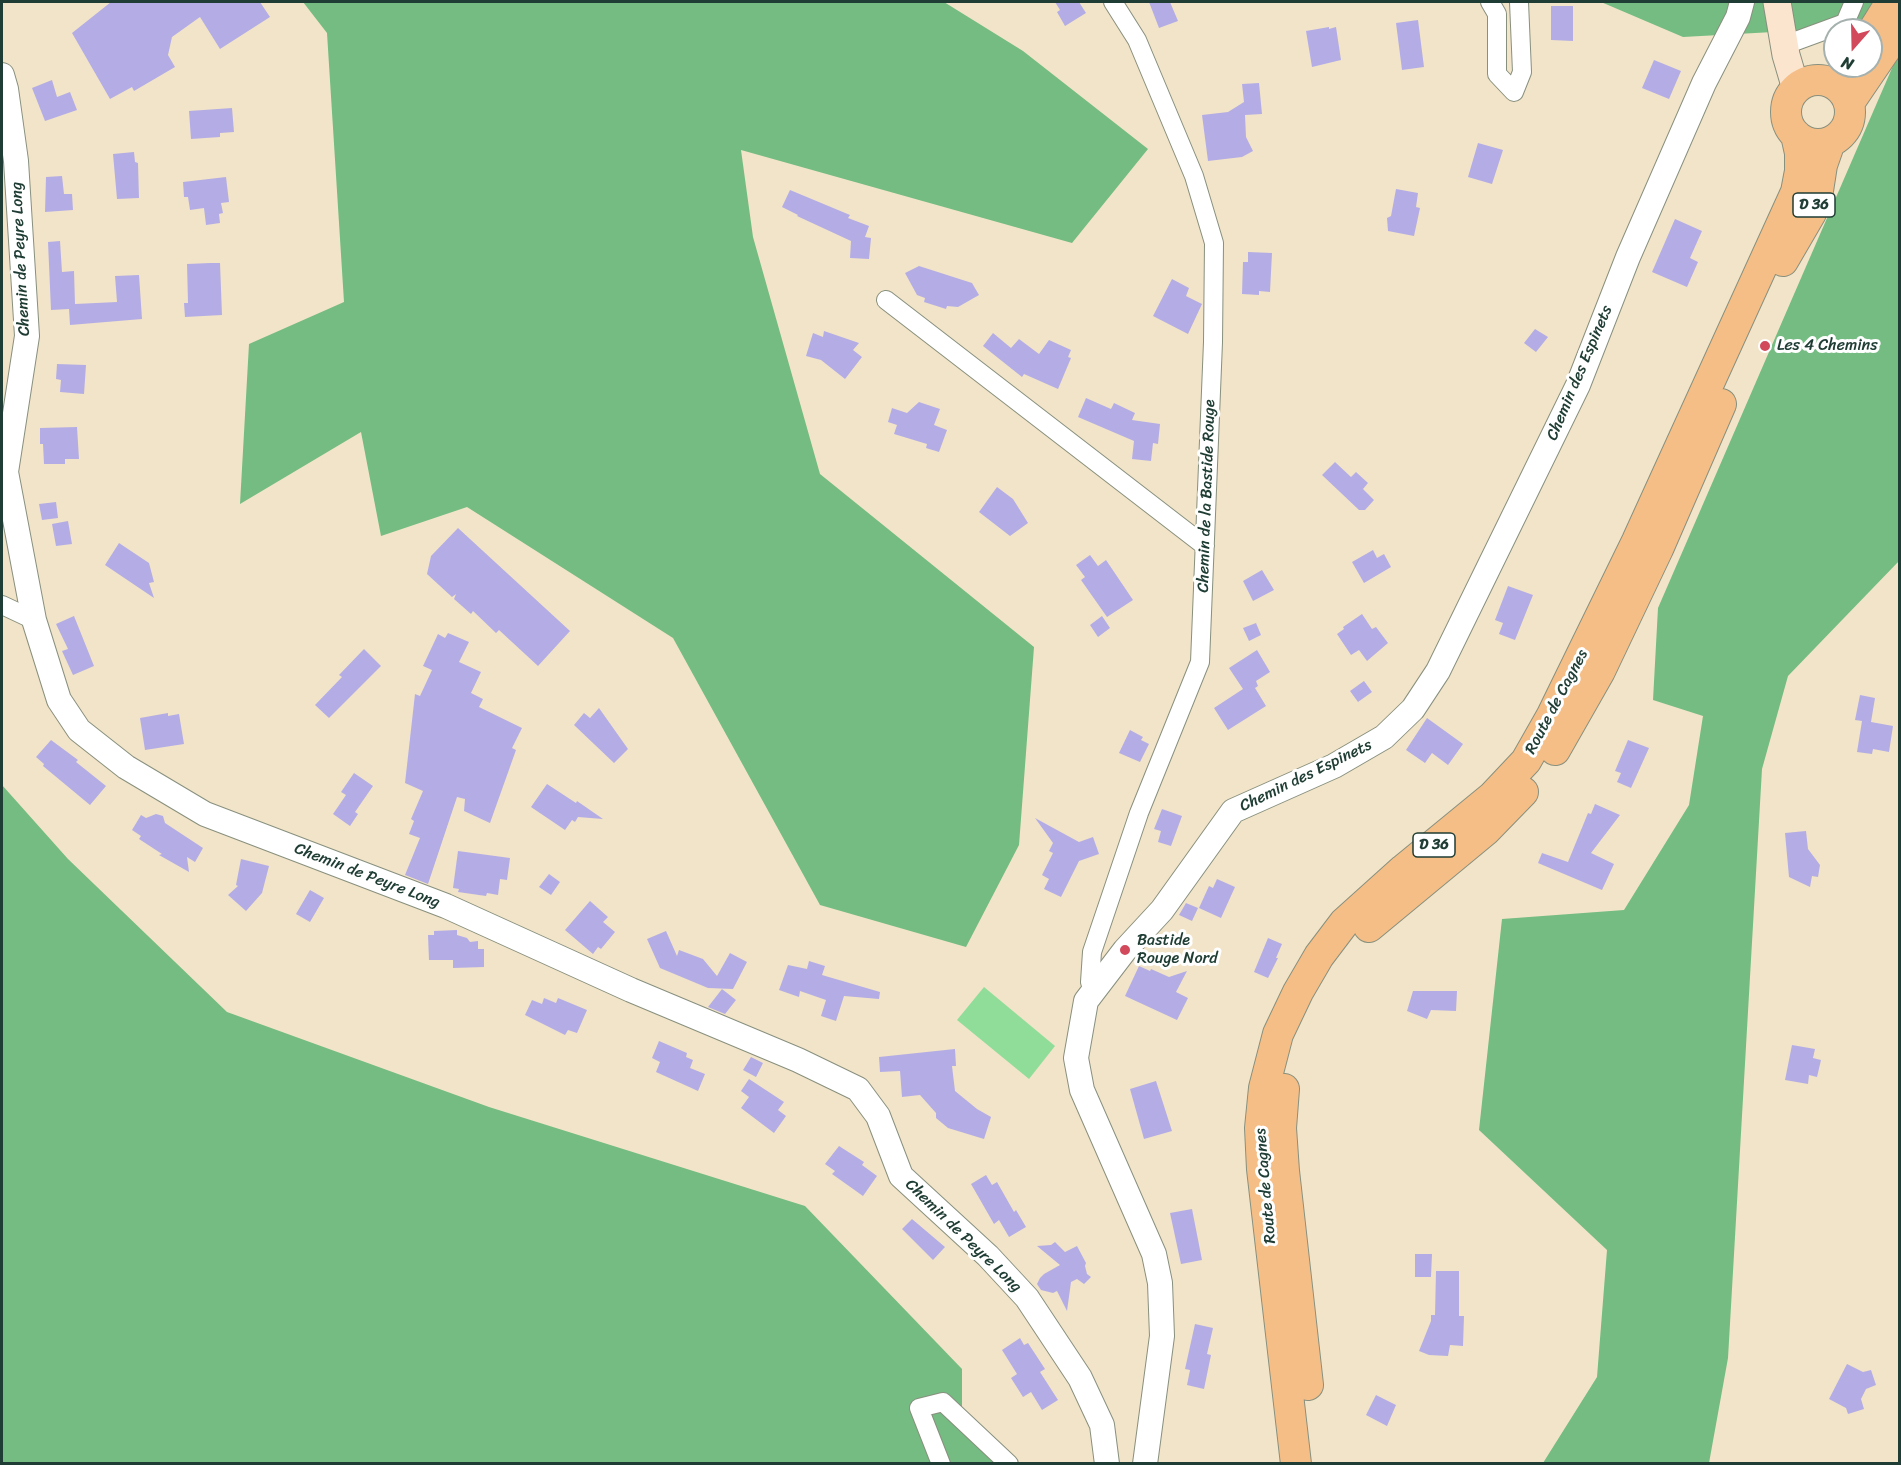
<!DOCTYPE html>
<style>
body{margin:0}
#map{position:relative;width:1901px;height:1465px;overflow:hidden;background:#f2e4c8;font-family:Sriracha,sans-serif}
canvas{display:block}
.frame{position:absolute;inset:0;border:3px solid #1f3d34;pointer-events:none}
.north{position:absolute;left:1823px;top:18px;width:60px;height:60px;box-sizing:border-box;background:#fff;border:2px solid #a5b1ae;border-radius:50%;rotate:200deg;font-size:16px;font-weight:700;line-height:24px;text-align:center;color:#1f3d34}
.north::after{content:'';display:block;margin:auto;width:21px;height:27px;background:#d1495b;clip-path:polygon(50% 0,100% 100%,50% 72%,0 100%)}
</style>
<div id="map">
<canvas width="1901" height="1465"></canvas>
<div class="frame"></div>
<div class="north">N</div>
</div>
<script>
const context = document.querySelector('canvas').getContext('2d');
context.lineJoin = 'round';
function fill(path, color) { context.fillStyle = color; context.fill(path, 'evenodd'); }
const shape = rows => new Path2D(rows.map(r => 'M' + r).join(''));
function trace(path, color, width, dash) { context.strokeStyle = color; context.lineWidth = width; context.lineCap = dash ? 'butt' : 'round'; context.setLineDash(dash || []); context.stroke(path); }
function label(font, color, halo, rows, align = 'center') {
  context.font = font + ' Sriracha,sans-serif'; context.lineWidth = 6; context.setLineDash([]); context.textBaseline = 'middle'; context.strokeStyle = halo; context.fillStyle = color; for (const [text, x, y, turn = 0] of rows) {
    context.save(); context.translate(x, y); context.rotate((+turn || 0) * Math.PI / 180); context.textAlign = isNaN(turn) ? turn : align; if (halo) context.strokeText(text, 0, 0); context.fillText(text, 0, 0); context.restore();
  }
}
const green = shape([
 [984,987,1055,1046,1029,1079,957,1020]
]);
const forest = shape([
 [303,2,944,2,1023,51,1148,149,1072,243,741,150,753,237,820,474,1034,647,1019,845,966,947,820,905,673,638,467,507,381,536,361,432,240,504,249,344,344,302,327,33],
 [1601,2,1899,2,1899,25,1683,37],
 [1899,52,1899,561,1788,676,1762,769,1728,1358,1709,1463,1543,1463,1597,1377,1607,1250,1479,1130,1502,919,1624,910,1689,805,1703,716,1653,700,1658,608],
 [2,785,68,859,227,1012,489,1107,805,1206,962,1369,962,1424,997,1463,2,1463]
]);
const building = shape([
 [111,2,260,2,270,17,220,49,200,17,172,37,168,55,175,67,134,91,132,87,110,99,72,33],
 [1055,2,1079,2,1086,13,1065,26,1057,12,1060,10],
 [1149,2,1170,2,1178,21,1159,28],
 [1551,6,1573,6,1573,41,1551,40],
 [1418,20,1424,67,1402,70,1396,23],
 [1329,27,1329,29,1336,27,1341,60,1312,67,1306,31],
 [1654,60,1681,71,1669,99,1642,88],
 [52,80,57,97,70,92,77,110,45,121,32,88],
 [1259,83,1262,114,1245,115,1246,137,1253,151,1242,157,1208,161,1202,115,1228,112,1244,102,1242,84],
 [232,108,234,132,220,133,220,137,191,139,189,111],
 [1478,143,1503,150,1492,184,1468,177],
 [134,152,135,162,138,163,139,198,117,199,113,154],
 [62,176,64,194,72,194,73,210,45,212,46,177],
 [226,177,229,202,221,203,223,213,219,214,220,223,206,225,204,208,190,210,188,197,184,197,183,182],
 [1396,189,1418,193,1416,207,1420,208,1414,236,1388,231,1387,218,1391,216],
 [790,190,850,215,848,218,869,226,865,237,871,238,869,259,850,258,851,241,797,216,798,215,782,207],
 [1675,219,1702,231,1690,258,1698,262,1687,287,1652,272],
 [60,241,62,272,74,271,75,304,117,302,115,276,139,275,142,319,70,325,69,309,51,310,48,242],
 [1248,252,1272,253,1270,292,1259,291,1259,295,1242,294,1243,262,1248,262],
 [210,263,220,263,222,315,185,317,184,303,188,303,187,264],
 [919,266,972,283,979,295,958,307,947,306,946,309,924,302,925,298,917,295,905,273],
 [1172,279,1189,288,1186,296,1202,304,1188,334,1153,316],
 [1535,329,1548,337,1536,352,1524,343],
 [824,331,859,343,853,350,862,357,845,379,821,360,806,356,813,333,823,337],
 [993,333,1011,348,1019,339,1039,354,1049,340,1071,350,1068,357,1071,358,1058,389,1024,374,1022,377,983,346],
 [57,364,86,365,84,394,60,392,61,380,56,379],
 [1086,398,1111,409,1114,403,1135,413,1132,420,1160,424,1158,444,1153,443,1151,461,1132,459,1134,441,1078,417],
 [919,402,940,409,934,425,947,430,939,452,926,448,927,444,894,434,897,425,888,422,892,408,907,413],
 [77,427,79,459,65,459,65,464,44,464,43,444,40,444,40,428],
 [1335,462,1351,477,1356,472,1368,483,1363,489,1374,500,1365,510,1359,510,1322,475],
 [997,487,1013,499,1028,523,1010,536,979,512],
 [56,502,58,518,42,520,39,504],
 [68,521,72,544,56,546,52,524],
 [458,528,570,631,538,666,499,630,496,633,473,611,471,614,454,599,456,594,452,597,427,574,431,556],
 [119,543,149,563,154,582,149,583,154,598,105,565],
 [1373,550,1377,558,1384,554,1391,567,1364,583,1352,562],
 [1090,555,1098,566,1106,560,1133,600,1107,617,1081,580,1085,577,1076,565],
 [1262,570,1274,590,1253,601,1243,581],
 [1508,586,1533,595,1515,640,1499,634,1503,623,1495,620],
 [1362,614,1372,629,1376,627,1388,643,1367,661,1359,650,1351,655,1337,634,1344,629,1343,627],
 [74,616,94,666,73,675,62,651,68,649,56,624],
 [1102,616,1110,628,1098,637,1090,625],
 [1256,623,1261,635,1249,641,1243,628],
 [448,633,469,642,459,662,481,672,471,693,483,699,479,707,522,728,512,748,516,750,490,823,464,811,465,799,457,797,428,884,405,875,420,838,409,834,414,821,411,819,423,791,405,783,415,694,420,696,432,670,423,666,438,634,445,638],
 [364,649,381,666,329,718,315,705,342,677,339,675],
 [1257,650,1270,672,1256,681,1258,686,1255,688,1266,706,1228,730,1214,708,1243,689,1229,668],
 [1364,681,1372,692,1358,702,1350,691],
 [1860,695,1875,698,1871,722,1893,726,1889,752,1873,749,1872,754,1857,752,1862,721,1855,720],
 [599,708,628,749,614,763,574,725,584,713,590,718],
 [168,713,168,716,179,714,184,744,145,750,140,718],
 [1427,718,1463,744,1448,765,1432,753,1425,763,1406,750],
 [1130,730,1143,737,1141,740,1149,744,1140,762,1119,753],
 [51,740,78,760,76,762,106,786,90,805,43,766,44,764,36,757],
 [1628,740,1649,748,1631,788,1617,782,1621,773,1615,771],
 [354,773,373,786,355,812,358,814,350,826,333,814,346,795,341,792],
 [547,784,576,803,577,801,603,819,578,817,575,822,572,820,565,830,531,807],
 [1595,804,1620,815,1591,853,1614,864,1602,890,1538,863,1542,853,1568,862,1588,813,1591,814],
 [1162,809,1182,816,1171,846,1158,842,1161,831,1154,829],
 [156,814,163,816,165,823,203,848,195,862,187,857,189,872,159,855,162,854,139,839,141,836,132,830,141,815,146,818],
 [1035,818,1079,842,1093,837,1099,854,1079,861,1061,897,1044,889,1049,879,1042,875,1053,853,1049,851,1053,843],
 [1806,831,1808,849,1820,865,1818,877,1812,876,1810,887,1789,877,1785,833],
 [458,851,510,858,507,880,500,879,498,895,487,893,486,896,458,892,459,889,453,888],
 [241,859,269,866,262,893,246,911,228,895,238,886,236,885],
 [549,874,560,882,551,895,539,887],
 [1217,879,1235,887,1221,918,1199,908,1209,886,1213,888],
 [310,890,324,898,310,922,296,914],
 [590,901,608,917,603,922,615,932,601,949,598,947,593,954,565,930],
 [1186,903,1198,908,1192,921,1179,915],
 [457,930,457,935,467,938,470,942,478,941,478,949,484,949,484,967,453,968,453,960,429,960,428,935,434,935,434,931],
 [666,931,677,956,679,950,703,959,717,976,730,953,747,962,733,989,708,988,660,968,647,939],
 [1268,938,1282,944,1276,958,1278,958,1268,978,1254,972],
 [809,961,825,966,822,975,880,992,879,999,844,996,836,1021,821,1016,826,1000,800,991,799,997,779,990,788,965,807,969],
 [1139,966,1150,971,1151,969,1169,977,1187,971,1176,992,1188,998,1177,1020,1125,996],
 [722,989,736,1000,725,1014,708,1007],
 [1413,991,1457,991,1456,1011,1431,1010,1427,1019,1407,1011],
 [544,998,556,1003,558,998,587,1010,577,1033,568,1030,565,1035,525,1015,532,1000,542,1004],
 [659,1041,687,1053,686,1057,693,1060,690,1068,705,1074,698,1091,656,1072,660,1062,652,1058],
 [1792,1045,1815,1049,1813,1058,1821,1060,1817,1077,1809,1075,1808,1084,1785,1080],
 [955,1049,956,1066,952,1066,955,1091,977,1109,991,1117,984,1139,948,1128,936,1118,936,1113,920,1095,902,1097,900,1071,880,1072,879,1057],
 [751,1057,763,1063,756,1077,743,1070],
 [749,1079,784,1102,778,1110,786,1116,774,1133,741,1108,749,1097,741,1091],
 [1156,1081,1172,1131,1144,1139,1130,1089],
 [839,1146,864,1162,862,1165,877,1176,863,1196,832,1174,835,1171,825,1164],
 [986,1175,992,1185,997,1182,1014,1212,1016,1210,1026,1227,1009,1237,999,1220,994,1224,971,1184],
 [1192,1209,1202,1260,1181,1264,1170,1213],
 [912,1219,945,1247,933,1260,902,1229],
 [1055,1242,1065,1252,1077,1246,1086,1263,1085,1266,1087,1274,1091,1277,1084,1284,1077,1279,1071,1282,1067,1311,1057,1291,1053,1293,1041,1290,1037,1284,1040,1278,1044,1274,1060,1265,1037,1246,1051,1245],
 [1415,1254,1432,1254,1431,1277,1415,1277],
 [1436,1271,1459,1271,1459,1316,1464,1316,1463,1346,1450,1345,1448,1356,1429,1355,1419,1351,1431,1321,1431,1315,1435,1315],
 [1195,1324,1213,1328,1207,1354,1211,1355,1204,1389,1187,1385,1190,1370,1185,1369],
 [1020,1338,1024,1345,1028,1343,1045,1369,1040,1372,1058,1400,1042,1410,1031,1392,1023,1397,1011,1378,1017,1374,1002,1350],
 [1847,1364,1863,1372,1871,1370,1876,1385,1866,1389,1861,1399,1864,1409,1848,1414,1846,1408,1829,1399],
 [1376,1395,1396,1405,1387,1426,1366,1415]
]);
const minor = shape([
 [1490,2,1497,14,1497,74,1514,92,1522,72,1519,2],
 [1785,45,1845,23,1854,2],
 [886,300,1205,546],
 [2,605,34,620],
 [1093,992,1090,982,1092,952,1139,813,1200,662,1213,342,1214,243,1194,176,1137,40,1113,2],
 [941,1464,919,1408,943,1402,1009,1464]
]);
const tertiary = shape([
 [2,75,6,89,16,161,27,336,6,472,34,620,59,700,79,730,126,767,205,814,446,906,631,990,798,1060,858,1089,878,1116,901,1176,988,1256,1027,1298,1080,1378,1102,1425,1107,1464],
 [1145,1464,1162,1336,1160,1283,1154,1254,1082,1090,1076,1058,1086,1001,1125,950,1162,910,1233,811,1334,766,1384,737,1413,709,1438,671,1578,385,1628,257,1704,83,1738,17,1742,2]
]);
const secondary = shape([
 [1777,2,1786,55,1796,89]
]);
const primary = shape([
 [1871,34,1891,2],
 '1786 112a32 32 0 1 1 64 0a32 32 0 1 1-64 0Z',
 [1849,103,1900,28],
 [1783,261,1811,213,1817,197,1822,165,1830,142],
 [1555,750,1600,671,1658,549,1721,404],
 [1369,927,1485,831,1523,792],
 [1284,1089,1281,1128,1284,1171,1308,1385],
 [1296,1464,1262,1169,1260,1128,1264,1088,1278,1034,1298,992,1319,956,1344,923,1404,869,1493,796,1526,761,1551,717,1637,541,1796,192,1800,171,1800,153,1796,135]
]);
const markers = [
 [1765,346,6,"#d1495b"],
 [1125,950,6,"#d1495b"]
];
const shields = [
 [1814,205,42],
 [1434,845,42]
];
const shieldNames = [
 ["D 36",1814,205],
 ["D 36",1434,845]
];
const streetNames = [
 ["Chemin de Peyre Long",21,259,-93],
 ["Chemin des Espinets",1580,373,-67],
 ["Chemin de la Bastide Rouge",1207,496,-88],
 ["Route de Cagnes",1557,702,-62],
 ["Chemin des Espinets",1306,776,-26],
 ["Chemin de Peyre Long",367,876,21],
 ["Route de Cagnes",1266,1186,-95],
 ["Chemin de Peyre Long",963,1236,44]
];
const poiNames = [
 ["Les 4 Chemins",1777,346],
 ["Bastide",1137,941],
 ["Rouge Nord",1137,959]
];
fill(green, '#90dd9a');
fill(forest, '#74bc82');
fill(building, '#b4ade5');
trace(minor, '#88907e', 20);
trace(tertiary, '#88907e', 26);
trace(secondary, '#88907e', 29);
trace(primary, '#88907e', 32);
trace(minor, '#fff', 18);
trace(tertiary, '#fff', 24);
trace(secondary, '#fbe5cf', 27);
trace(primary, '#f6be87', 30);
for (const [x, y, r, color] of markers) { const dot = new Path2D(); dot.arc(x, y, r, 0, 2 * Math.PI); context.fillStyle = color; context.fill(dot); trace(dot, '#fff', 2); }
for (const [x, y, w] of shields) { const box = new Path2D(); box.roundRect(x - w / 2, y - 12, w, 24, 4.5); context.fillStyle = '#fff'; context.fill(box); trace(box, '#1f3d34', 1.5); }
label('bold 15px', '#1f3d34', null, shieldNames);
label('16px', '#1f3d34', '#fff', streetNames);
label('16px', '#1f3d34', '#fff', poiNames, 'left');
</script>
